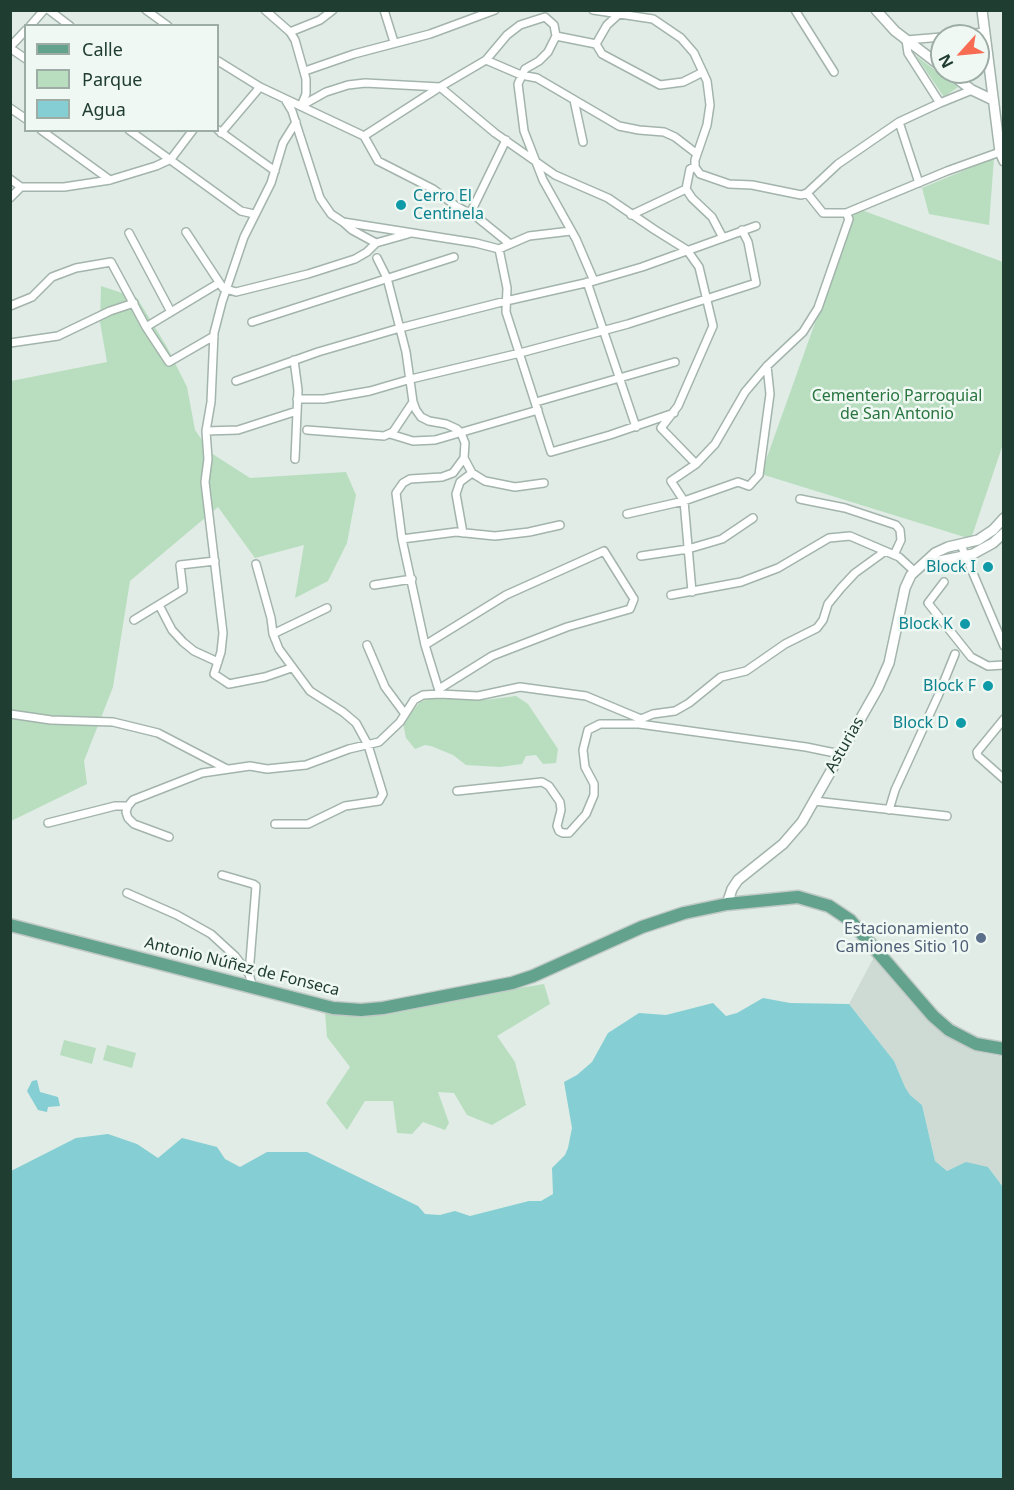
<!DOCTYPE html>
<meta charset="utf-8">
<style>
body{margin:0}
#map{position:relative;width:1014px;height:1490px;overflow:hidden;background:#e0ece5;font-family:"Noto Sans",sans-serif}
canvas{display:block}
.frame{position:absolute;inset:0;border:12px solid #203d32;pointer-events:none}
.legend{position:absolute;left:24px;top:24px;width:195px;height:108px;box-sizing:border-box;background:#f0f8f4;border:2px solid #9dada6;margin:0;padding:8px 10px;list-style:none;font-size:18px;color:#203d32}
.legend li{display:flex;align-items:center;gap:12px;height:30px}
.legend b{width:30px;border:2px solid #9dada6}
.north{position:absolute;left:930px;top:24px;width:60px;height:60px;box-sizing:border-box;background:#f0f8f4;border:2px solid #9dada6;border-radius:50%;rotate:243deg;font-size:16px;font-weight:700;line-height:24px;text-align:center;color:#203d32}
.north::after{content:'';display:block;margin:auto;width:21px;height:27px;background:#f76c52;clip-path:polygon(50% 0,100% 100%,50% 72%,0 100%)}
</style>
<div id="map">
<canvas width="1014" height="1490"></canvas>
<div class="frame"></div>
<ul class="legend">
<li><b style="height:8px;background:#63a38d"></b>Calle</li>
<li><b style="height:16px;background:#b8debf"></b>Parque</li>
<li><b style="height:16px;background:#85ced3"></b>Agua</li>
</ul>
<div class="north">N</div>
</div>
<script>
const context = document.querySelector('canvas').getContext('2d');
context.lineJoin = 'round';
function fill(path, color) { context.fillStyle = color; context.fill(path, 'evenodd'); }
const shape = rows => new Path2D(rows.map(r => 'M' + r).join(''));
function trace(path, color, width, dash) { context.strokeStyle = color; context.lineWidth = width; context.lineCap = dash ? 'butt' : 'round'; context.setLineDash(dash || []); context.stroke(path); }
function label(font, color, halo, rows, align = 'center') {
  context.font = font + ' "Noto Sans",sans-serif'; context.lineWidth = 5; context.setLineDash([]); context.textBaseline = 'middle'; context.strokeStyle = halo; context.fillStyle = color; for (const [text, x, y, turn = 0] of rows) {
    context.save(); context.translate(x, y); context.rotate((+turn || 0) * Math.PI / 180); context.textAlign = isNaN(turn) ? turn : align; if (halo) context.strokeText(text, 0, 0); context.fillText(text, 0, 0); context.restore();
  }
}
const built = shape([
 [875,955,933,1024,948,1037,973,1051,1003,1057,1003,1187,988,1167,954,1168,947,1171,935,1161,922,1105,910,1095,905,1087,894,1061,849,1004]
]);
const green = shape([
 [916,56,958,87,944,97],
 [994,158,989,225,929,214,922,188],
 [856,208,1003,262,1003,444,971,539,761,474],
 [101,286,137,298,167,347,187,387,195,430,211,453,250,478,346,472,356,495,347,543,328,581,295,598,304,545,255,558,218,507,130,581,113,687,84,761,87,784,11,821,11,381,107,362,100,322],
 [516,696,528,704,558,749,556,763,543,764,536,755,526,756,522,764,500,767,466,765,453,755,431,746,425,745,415,749,406,738,403,723,420,702,431,698,485,700],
 [544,984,550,1004,497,1036,515,1062,526,1105,492,1125,467,1115,454,1093,438,1092,449,1123,445,1130,423,1122,412,1134,397,1133,393,1101,365,1101,347,1130,326,1103,350,1067,327,1037,325,1012,477,995],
 [64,1040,96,1048,92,1064,60,1055],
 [107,1045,136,1053,132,1068,103,1060]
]);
const water = shape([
 [763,998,790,1003,849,1004,894,1061,905,1087,910,1095,922,1105,935,1161,947,1171,966,1162,988,1167,1003,1187,1003,1479,11,1479,11,1171,76,1138,108,1134,137,1144,158,1158,182,1138,217,1147,225,1159,240,1167,267,1152,307,1152,418,1206,425,1214,440,1215,455,1211,470,1216,529,1201,541,1201,553,1194,552,1168,565,1155,568,1148,572,1128,564,1082,577,1075,592,1062,608,1033,639,1013,666,1015,713,1003,726,1016,737,1013],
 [37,1080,40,1092,58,1097,60,1106,48,1107,47,1112,38,1110,27,1091,32,1081]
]);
const minor = shape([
 [49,10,70,26],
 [146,10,168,26],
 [265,10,290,32,295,40,306,79,306,94,301,106],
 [384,10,394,42],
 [593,10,653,19,681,38,694,53,707,81,710,105,707,125,695,160,695,167,700,174,729,184,752,185,801,195,807,193,838,164,899,122,940,103,972,90],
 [795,10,834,72],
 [30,26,44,10],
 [290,32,320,20,333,10],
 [556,36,596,44,602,54,660,85,683,82,703,72],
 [950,36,984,32],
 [596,44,607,25,619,14],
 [10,47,26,30],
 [10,48,26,59],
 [486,60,521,75,537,78,619,126,639,130,664,132,675,137,697,154],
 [218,61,260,87,364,136,378,161,433,189,456,206,478,218,510,244],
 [305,71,354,54,430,34,495,10],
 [574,100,583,142],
 [286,101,292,111,320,198,331,214,343,222,476,243,499,249,529,236,571,231],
 [940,103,908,53,906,40,942,37],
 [301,106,326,92,348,85,365,83,440,87,486,60,507,35,520,25,545,17,554,25,556,36,548,52,539,61,525,69,518,84,524,131,543,180,576,239,594,281],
 [10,108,26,119],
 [899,122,919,183],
 [41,130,110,180],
 [129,130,241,211,254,214],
 [218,130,275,171],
 [221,133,260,87],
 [364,136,440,87,495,133,555,175,608,198,655,230,687,250,699,267,713,326,678,406,661,428,696,464],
 [695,167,690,169,686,189,692,198,712,217,723,238],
 [10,179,21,187,64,187,110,180,156,166,171,159,193,130],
 [807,193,823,213,846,213,947,171,1000,152],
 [10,198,21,187],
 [470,214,506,140],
 [631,215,686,189],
 [343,222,352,230,376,243,408,234],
 [186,232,223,288,236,292,308,274,355,259,367,252,376,243],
 [129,233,171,312],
 [499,249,507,288,506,312,551,452,610,435,674,413],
 [377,258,387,278,406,352,413,402,416,410,421,417,429,421,446,424,457,429,461,433,465,443,464,458,453,473,442,477,410,479,403,483,396,493,402,539,425,645,440,694],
 [587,282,636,427],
 [10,306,32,297,52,277,76,268,111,262,146,327,169,362,214,336],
 [252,322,454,257],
 [146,327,219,283],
 [10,343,58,336,110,311,134,303],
 [294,360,298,390,295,459],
 [236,381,318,352,400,328,506,301,594,281,642,267,756,226],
 [297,399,324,399,370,391,411,379,520,353,628,324,756,283,748,242,742,230],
 [536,402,675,362],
 [307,430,384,436,393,432,413,402],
 [206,431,238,430,297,411],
 [390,434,413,441,435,440,538,410],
 [464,458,472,473,485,481,515,487,544,483],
 [800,499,845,508,896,525,900,530,901,540,894,555],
 [627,514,684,501,738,482,749,486,759,475,770,394,767,366],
 [463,533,456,494,460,482,472,473],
 [402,539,456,532,495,536,529,532,560,525],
 [961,545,1004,646],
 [641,556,688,549,722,539,753,518],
 [256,564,271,618,273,634,279,649,310,691,343,712,356,723,368,745,383,794,379,801,345,806,308,824,275,824],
 [944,582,928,603,971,657,988,666,1004,665],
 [374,585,412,579],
 [692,592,684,501,671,481,696,464,715,444,745,392,767,366,803,332,818,308,849,219,846,213],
 [671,595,741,582,778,568,829,538,850,536,899,557,914,571],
 [159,605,172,630,183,642,194,651,218,662],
 [134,620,183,590,180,565,215,561],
 [273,634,327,608],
 [367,645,385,687,405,714],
 [425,645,506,595,604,551,634,599,630,609,567,627,492,656,439,689],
 [291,668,265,677,229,684,214,674,221,652,223,633,205,482,208,459,206,431,211,402,214,333,222,302,244,237,271,183,283,143,296,122],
 [10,714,51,720,113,722,158,733,227,769],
 [1004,719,977,752,978,756,1004,779],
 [640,722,641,719,653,714,675,711,689,703,721,677,746,671,785,644,817,628,823,620,828,604,841,588,855,573,884,552],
 [457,791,542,782,549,786,560,802,561,810,557,826,559,831,563,833,569,833,586,814,594,795,594,784,585,767,583,750,588,730,600,724,639,724,806,747,840,754],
 [814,801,947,816],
 [889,810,895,790,938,696,955,654],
 [48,823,115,806,128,806],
 [169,837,134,824,128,818,126,812,128,806,133,800,202,773,250,766,267,769,306,765,349,749,379,742,400,722,414,700,423,695,440,694,478,696,520,687,586,696,641,719],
 [222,875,253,884,256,886,249,974],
 [127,893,177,915,211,934,235,956,249,974,253,988]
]);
const tertiary = shape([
 [876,10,895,31,942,67],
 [982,10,1000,152,1004,161],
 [948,72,972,90,993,100],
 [925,564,973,554,993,543,1004,533],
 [727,904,732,889,738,880,783,844,802,822,878,688,889,663,905,588,911,575,935,553,948,547,978,540,993,530,1004,518]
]);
const primary = shape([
 [10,925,333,1008,361,1010,383,1008,512,983,533,976,642,927,684,913,727,904,798,897,829,906,850,920,933,1016,949,1030,976,1044,1004,1049]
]);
const markers = [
 [401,205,6,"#0f9aa8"],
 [988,567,6,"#0f9aa8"],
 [965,624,6,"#0f9aa8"],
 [988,686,6,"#0f9aa8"],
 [961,723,6,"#0f9aa8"],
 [981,938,6,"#5c6f8a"]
];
const cultureNames = [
 ["Cerro El",413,196,"left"],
 ["Centinela",413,214,"left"],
 ["Block I",976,567],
 ["Block K",953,624],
 ["Block F",976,686],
 ["Block D",949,723]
];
const parkNames = [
 ["Cementerio Parroquial",897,396],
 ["de San Antonio",897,414]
];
const streetNames = [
 ["Asturias",845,745,-60],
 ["Antonio Núñez de Fonseca",242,967,14]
];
const serviceNames = [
 ["Estacionamiento",969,929],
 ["Camiones Sitio 10",969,947]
];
fill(built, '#cedbd4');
fill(green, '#b8debf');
fill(water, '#85ced3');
trace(minor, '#a3b4ac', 10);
trace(tertiary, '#a3b4ac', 12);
trace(primary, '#c1c9c6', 15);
trace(minor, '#fff', 7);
trace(tertiary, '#fff', 9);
trace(primary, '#63a38d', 12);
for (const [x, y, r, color] of markers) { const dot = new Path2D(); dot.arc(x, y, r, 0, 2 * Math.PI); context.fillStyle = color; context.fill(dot); trace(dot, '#f0f8f4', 2); }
label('16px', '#0d838f', '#f0f8f4', cultureNames, 'right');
label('16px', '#29753f', '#f0f8f4', parkNames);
label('16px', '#203d32', '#f0f8f4', streetNames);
label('16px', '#4e5e75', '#f0f8f4', serviceNames, 'right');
</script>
